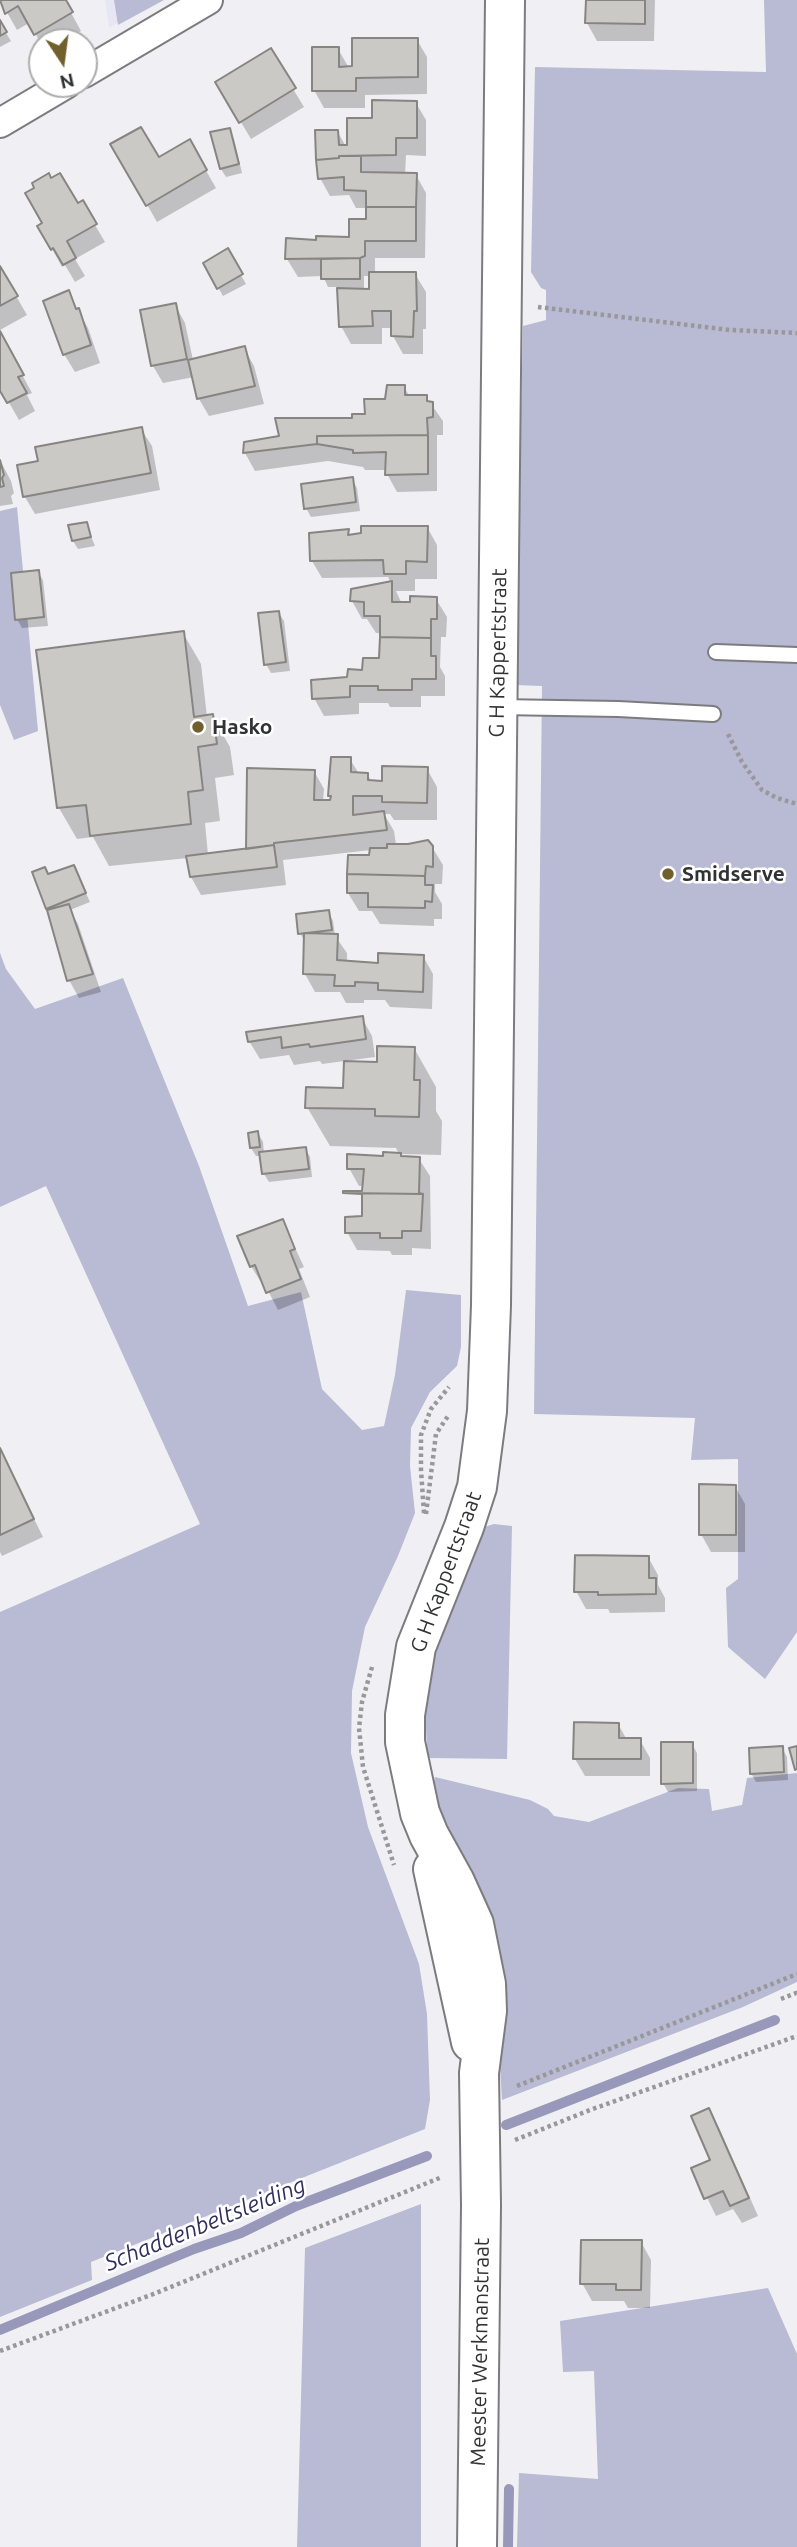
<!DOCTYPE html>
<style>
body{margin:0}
#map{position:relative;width:797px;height:2547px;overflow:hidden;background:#f0f0f4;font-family:Ubuntu,sans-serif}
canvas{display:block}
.north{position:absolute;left:28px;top:28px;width:70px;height:70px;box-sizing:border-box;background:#fff;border:2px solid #adadad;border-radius:50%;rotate:167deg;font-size:19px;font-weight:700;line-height:28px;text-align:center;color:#313233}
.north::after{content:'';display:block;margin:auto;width:24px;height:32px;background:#71602e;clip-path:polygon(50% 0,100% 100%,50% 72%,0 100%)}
</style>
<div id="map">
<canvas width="797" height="2547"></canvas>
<div class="north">N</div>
</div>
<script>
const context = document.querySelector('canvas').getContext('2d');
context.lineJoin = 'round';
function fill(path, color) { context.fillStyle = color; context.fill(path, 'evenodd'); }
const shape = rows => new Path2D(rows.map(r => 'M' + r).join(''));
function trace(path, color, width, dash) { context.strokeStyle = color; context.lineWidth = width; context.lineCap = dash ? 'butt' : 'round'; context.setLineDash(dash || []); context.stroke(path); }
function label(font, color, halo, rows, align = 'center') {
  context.font = font + ' Ubuntu,sans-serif'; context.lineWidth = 5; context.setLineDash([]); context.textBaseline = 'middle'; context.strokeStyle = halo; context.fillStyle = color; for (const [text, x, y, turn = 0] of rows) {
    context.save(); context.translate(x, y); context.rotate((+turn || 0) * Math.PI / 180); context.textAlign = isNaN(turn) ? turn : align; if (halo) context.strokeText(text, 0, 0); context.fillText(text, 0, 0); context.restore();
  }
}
const built = shape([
 [105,0,157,0,109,28]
]);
const green = shape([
 [114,0,164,0,118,25],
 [764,0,797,0,797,1632,765,1679,728,1647,726,1588,738,1579,738,1459,691,1460,695,1418,534,1414,542,686,515,685,523,326,546,320,546,290,541,288,531,272,535,67,766,72],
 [17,507,38,731,14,740,0,705,0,511],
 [0,953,6,969,35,1009,123,978,199,1166,248,1306,301,1292,322,1389,362,1430,384,1426,395,1375,406,1290,461,1295,461,1347,457,1366,430,1392,411,1428,410,1466,415,1513,398,1556,365,1627,352,1691,351,1753,368,1827,419,1964,427,2014,430,2100,425,2129,91,2262,92,2280,0,2317,0,1612,200,1524,46,1186,0,1207],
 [494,1524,512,1526,507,1759,430,1758,427,1754,425,1700,435,1648,484,1527],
 [797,1773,797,1982,743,2007,502,2100,494,1965,435,1802,433,1784,435,1777,530,1800,548,1809,554,1816,589,1822,678,1788,709,1789,712,1811,742,1805,747,1778],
 [421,2204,421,2547,297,2547,305,2248],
 [768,2288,797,2354,797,2547,517,2547,519,2473,598,2479,594,2371,563,2372,560,2321]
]);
const shadow = shape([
 [0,0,64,0,81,31,62,42,42,42,42,45,29,23,17,30],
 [587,0,655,0,654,41,597,41,587,23],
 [0,23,11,41,0,47],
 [417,40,427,57,427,94,365,95,365,108,324,108,314,90,338,49,349,68],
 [270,51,304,107,251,139,217,82],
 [416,103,426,120,426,156,406,155,405,175,416,175,426,193,425,258,375,258,375,274,415,274,426,292,426,329,423,329,423,354,403,354,393,336,393,328,382,328,382,344,351,344,341,326,339,287,328,287,323,276,298,277,287,259,318,242,351,238,367,221,368,208,356,208,349,195,330,196,320,178,337,131,348,150,373,120],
 [364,276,371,276,371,290,364,290],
 [229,130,234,139,242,173,226,177,221,169,213,134],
 [189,141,216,188,157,222,113,145,158,159],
 [82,203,105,242,75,259,85,276,75,282,65,265,62,267,40,227],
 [227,251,246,284,223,296,205,264],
 [0,268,27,315,0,330],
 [68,292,88,328,100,363,75,372,64,354],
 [175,305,185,323,193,360,244,348,254,366,264,404,209,416,199,399,194,377,163,383,153,366],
 [0,334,32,393,27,395,35,411,19,420,0,387],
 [404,387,410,397,426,397,443,421,443,435,437,435,437,491,397,492,387,474,387,470,365,470,363,467,328,461,255,471,245,453,245,443,366,416],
 [141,429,152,446,160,490,35,514,25,497,40,463],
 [0,460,11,481,14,493,11,496,13,504,0,506],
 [352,479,357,488,360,511,311,517,306,508],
 [86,524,95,546,78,549,73,541,70,526],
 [427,527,437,545,437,579,415,579,415,591,396,591,402,604,436,599,447,617,446,637,441,637,440,667,445,676,445,696,421,696,421,707,390,707,388,703,359,703,359,714,324,716,314,698,381,660,381,633,376,633,367,619,362,619,352,601,391,583,388,577,322,578,312,561,348,531,351,537],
 [38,572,43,580,48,626,22,628,17,619],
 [279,613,284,621,290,671,271,673,266,664],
 [183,633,201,664,207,717,212,716,230,747,234,775,215,778,220,821,205,823,208,855,247,850,314,771,324,789,323,802,333,802,330,795,350,759,359,774,367,774,372,782,384,782,427,769,437,787,437,820,394,820,390,814,384,814,394,831,396,845,432,847,443,865,442,884,435,884,435,892,442,904,442,919,434,919,434,926,380,924,372,911,359,911,348,893,371,857,371,850,283,860,286,885,201,895,191,877,188,858,109,866,93,837,77,839,59,808,54,767],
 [74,867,90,902,70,910,78,924,101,992,79,998,69,980,47,908,48,876],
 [328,912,333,921,335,936,347,953,347,963,380,964,423,956,433,974,432,1009,390,1007,385,1000,364,1000,364,1003,346,1003,340,992,315,992,305,974,305,942,300,933],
 [362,1018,372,1036,375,1057,322,1064,320,1061,294,1065,289,1055,260,1059,249,1041],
 [414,1048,436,1087,436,1111,442,1121,441,1155,400,1154,403,1158,419,1159,430,1176,431,1249,412,1248,412,1255,392,1255,390,1251,357,1250,347,1232,364,1218,365,1186,359,1186,349,1168,399,1154,396,1148,330,1146,307,1107,345,1090,376,1064],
 [258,1133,263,1142,264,1154,305,1148,310,1157,312,1177,269,1182,264,1174,262,1156,256,1156,251,1148],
 [282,1220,304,1267,299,1269,310,1297,278,1310,264,1283,262,1284,251,1266],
 [0,1450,43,1537,2,1556,0,1552],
 [735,1486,745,1504,745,1552,711,1552,701,1534],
 [648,1557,658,1575,658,1585,665,1598,665,1612,610,1613,608,1609,586,1609,576,1591],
 [618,1724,627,1740,640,1740,650,1758,650,1776,585,1776,575,1759],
 [692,1744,697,1753,697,1791,668,1792,663,1783],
 [782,1748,787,1757,788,1780,756,1782,751,1773],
 [709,2111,719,2128,758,2216,742,2223,733,2209,716,2216,693,2169,712,2161],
 [641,2242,651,2260,650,2308,628,2308,624,2301,592,2301,582,2283]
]);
const stream = shape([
 [506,2125,775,2020],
 [0,2330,194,2249,241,2233,296,2206,427,2156],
 [508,2547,509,2489]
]);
const building = shape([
 [0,0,66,0,73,12,34,35,18,6,5,14,0,0],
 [586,0,645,0,645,24,585,23,586,0],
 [0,20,7,32,0,36,0,20],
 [352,38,418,38,418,77,356,78,356,91,312,91,312,47,339,47,339,67,352,66,352,38],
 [271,48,296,88,239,123,215,82,271,48],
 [372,100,417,101,417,138,396,138,396,155,339,156,339,158,316,160,315,130,338,130,339,145,347,145,347,118,372,118,372,100],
 [141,127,159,157,190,139,207,170,146,206,110,144,141,127],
 [230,128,239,164,220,169,210,132,230,128],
 [339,156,361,156,361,172,417,173,416,207,366,207,366,191,344,190,344,177,318,179,316,160,339,158,339,156],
 [49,173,51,178,60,173,78,203,83,200,97,224,67,241,76,258,63,265,53,248,51,250,37,226,42,223,25,193,34,188,32,183,49,173],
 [366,207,416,207,416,241,365,241,365,256,360,258,285,259,286,238,316,240,316,236,349,237,349,219,366,219,366,207],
 [228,248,243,274,217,289,203,263,228,248],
 [360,258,360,279,321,279,321,259,360,258],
 [0,266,18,296,0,306,0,266],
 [369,272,416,272,417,311,414,311,413,337,391,336,391,311,372,311,373,326,339,327,337,288,369,289,369,272],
 [69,290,76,309,79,308,91,345,63,355,43,301,69,290],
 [176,303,187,359,151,366,140,310,176,303],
 [0,331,24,375,18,377,27,393,7,403,0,391,0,331],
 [245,346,255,386,197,399,188,360,245,346],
 [387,385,405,385,405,395,427,395,427,401,433,402,433,417,427,418,428,435,317,436,317,444,243,453,244,442,279,436,275,418,352,418,352,414,365,414,364,399,385,399,387,385],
 [142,427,151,473,23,497,17,465,38,461,35,447,142,427],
 [428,435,428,474,385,475,386,452,353,453,353,450,317,444,317,436,428,435],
 [0,460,4,475,2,478,4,486,0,487,0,460],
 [353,477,356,502,304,509,301,484,353,477],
 [87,522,91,537,72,541,68,525,87,522],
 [361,526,428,526,427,562,406,561,406,574,384,574,383,560,310,561,309,533,349,529,348,535,361,533,361,526],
 [39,570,44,617,15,620,11,573,39,570],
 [392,581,392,602,410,602,410,596,437,597,437,619,431,619,431,638,380,637,380,616,364,616,364,602,350,601,351,589,392,581],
 [279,611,286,662,264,665,258,613,279,611],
 [184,631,194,717,213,714,217,744,198,747,203,790,188,792,191,824,90,836,86,805,57,808,36,650,184,631],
 [380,637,431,638,431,656,436,656,436,679,412,679,412,690,378,690,378,686,350,686,350,697,312,699,311,680,347,677,348,669,362,670,363,658,379,658,380,637],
 [331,757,351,757,351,772,368,773,368,780,382,781,382,766,428,767,427,803,382,802,382,796,353,796,353,815,384,811,387,830,274,843,274,845,246,849,247,768,315,770,314,800,330,800,331,796,328,796,331,757],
 [428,840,433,846,433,867,426,866,425,876,347,874,348,855,369,855,370,848,387,848,387,844,408,844,428,840],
 [274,845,277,867,190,877,186,856,274,845],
 [74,865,86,893,46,909,32,872,45,867,48,874,74,865],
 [347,874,425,876,425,885,433,885,432,902,425,901,425,908,368,907,368,893,347,893,347,874],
 [69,904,93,974,67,981,47,910,69,904],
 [329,910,332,930,298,934,296,914,329,910],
 [304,933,338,934,337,960,378,963,378,953,424,955,423,992,378,990,378,983,355,982,355,986,334,986,335,975,303,974,304,933],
 [363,1016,366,1039,310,1047,309,1044,282,1048,281,1037,248,1042,246,1032,363,1016],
 [377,1046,415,1047,414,1080,420,1080,419,1117,375,1116,375,1109,305,1108,306,1087,343,1088,344,1061,377,1062,377,1046],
 [258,1131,260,1147,250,1148,248,1133,258,1131],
 [306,1147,309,1169,262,1174,259,1152,306,1147],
 [383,1152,401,1153,401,1156,420,1157,419,1193,423,1194,343,1193,343,1191,362,1191,364,1169,347,1169,347,1154,383,1156,383,1152],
 [343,1193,423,1194,421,1231,402,1231,402,1238,380,1238,380,1233,345,1233,345,1217,362,1216,362,1194,343,1193],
 [283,1219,295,1249,290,1251,301,1279,266,1293,255,1265,250,1267,237,1236,283,1219],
 [0,1448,34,1519,0,1535,0,1448],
 [699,1484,736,1485,736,1535,699,1535,699,1484],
 [575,1555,649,1556,649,1578,656,1578,656,1594,598,1595,598,1592,574,1592,575,1555],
 [574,1722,619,1723,619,1738,641,1738,641,1759,573,1759,574,1722],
 [661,1742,693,1742,693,1783,661,1784,661,1742],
 [783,1746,784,1772,750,1774,749,1748,783,1746],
 [797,1746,797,1769,795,1770,789,1748,797,1746],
 [709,2108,749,2198,730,2206,723,2191,704,2199,691,2168,710,2160,691,2116,709,2108],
 [581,2240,642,2240,641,2290,616,2290,616,2284,580,2284,581,2240]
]);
const path = shape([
 [538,307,730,330,797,333],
 [728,734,742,762,762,790,777,798,797,804],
 [424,1513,421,1470,421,1435,431,1409,449,1387],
 [426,1514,436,1434,448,1416],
 [372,1667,362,1702,359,1728,363,1767,394,1865],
 [781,1999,796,1993,797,1995],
 [517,2086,797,1974],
 [515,2140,590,2110,797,2036],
 [0,2351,151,2295,442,2177]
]);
const lane = shape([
 [716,652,797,655],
 [499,707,618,709,713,714]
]);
const street = shape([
 [84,73,208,0],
 [0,123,66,84]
]);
const secondary = shape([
 [433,1869,471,2042],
 [477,2547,481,2205,479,2073,487,2011,486,1984,474,1924,455,1882,429,1835,420,1813,405,1742,405,1715,416,1647,464,1527,477,1487,487,1411,491,1305,505,0]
]);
const markers = [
 [198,727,7,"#71602e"],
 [668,874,7,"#71602e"]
];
const streetNames = [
 ["G H Kappertstraat",498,653,-89],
 ["G H Kappertstraat",446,1572,-70],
 ["Meester Werkmanstraat",480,2352,-89]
];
const poiNames = [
 ["Hasko",212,727],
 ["Smidserve",682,874]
];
const waterNames = [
 ["Schaddenbeltsleiding",205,2224,-22]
];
fill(built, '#e7e7f3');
fill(green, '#b9bad3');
fill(shadow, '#0003');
trace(stream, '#9899ba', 10);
fill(building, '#cbc9c5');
trace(building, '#868581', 2);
trace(lane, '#7c7c80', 18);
trace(street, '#7c7c80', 32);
trace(secondary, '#7c7c80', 42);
trace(path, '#98989b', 4.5, [3.5, 3.5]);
trace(lane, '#fff', 14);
trace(street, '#fff', 28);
trace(secondary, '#fff', 38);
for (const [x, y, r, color] of markers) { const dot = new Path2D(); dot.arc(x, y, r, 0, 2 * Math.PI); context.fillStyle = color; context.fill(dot); trace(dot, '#fff', 2.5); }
label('21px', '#313233', '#fff', streetNames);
label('bold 21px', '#313233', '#fff', poiNames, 'left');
label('italic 23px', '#322f5d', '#fff', waterNames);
</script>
